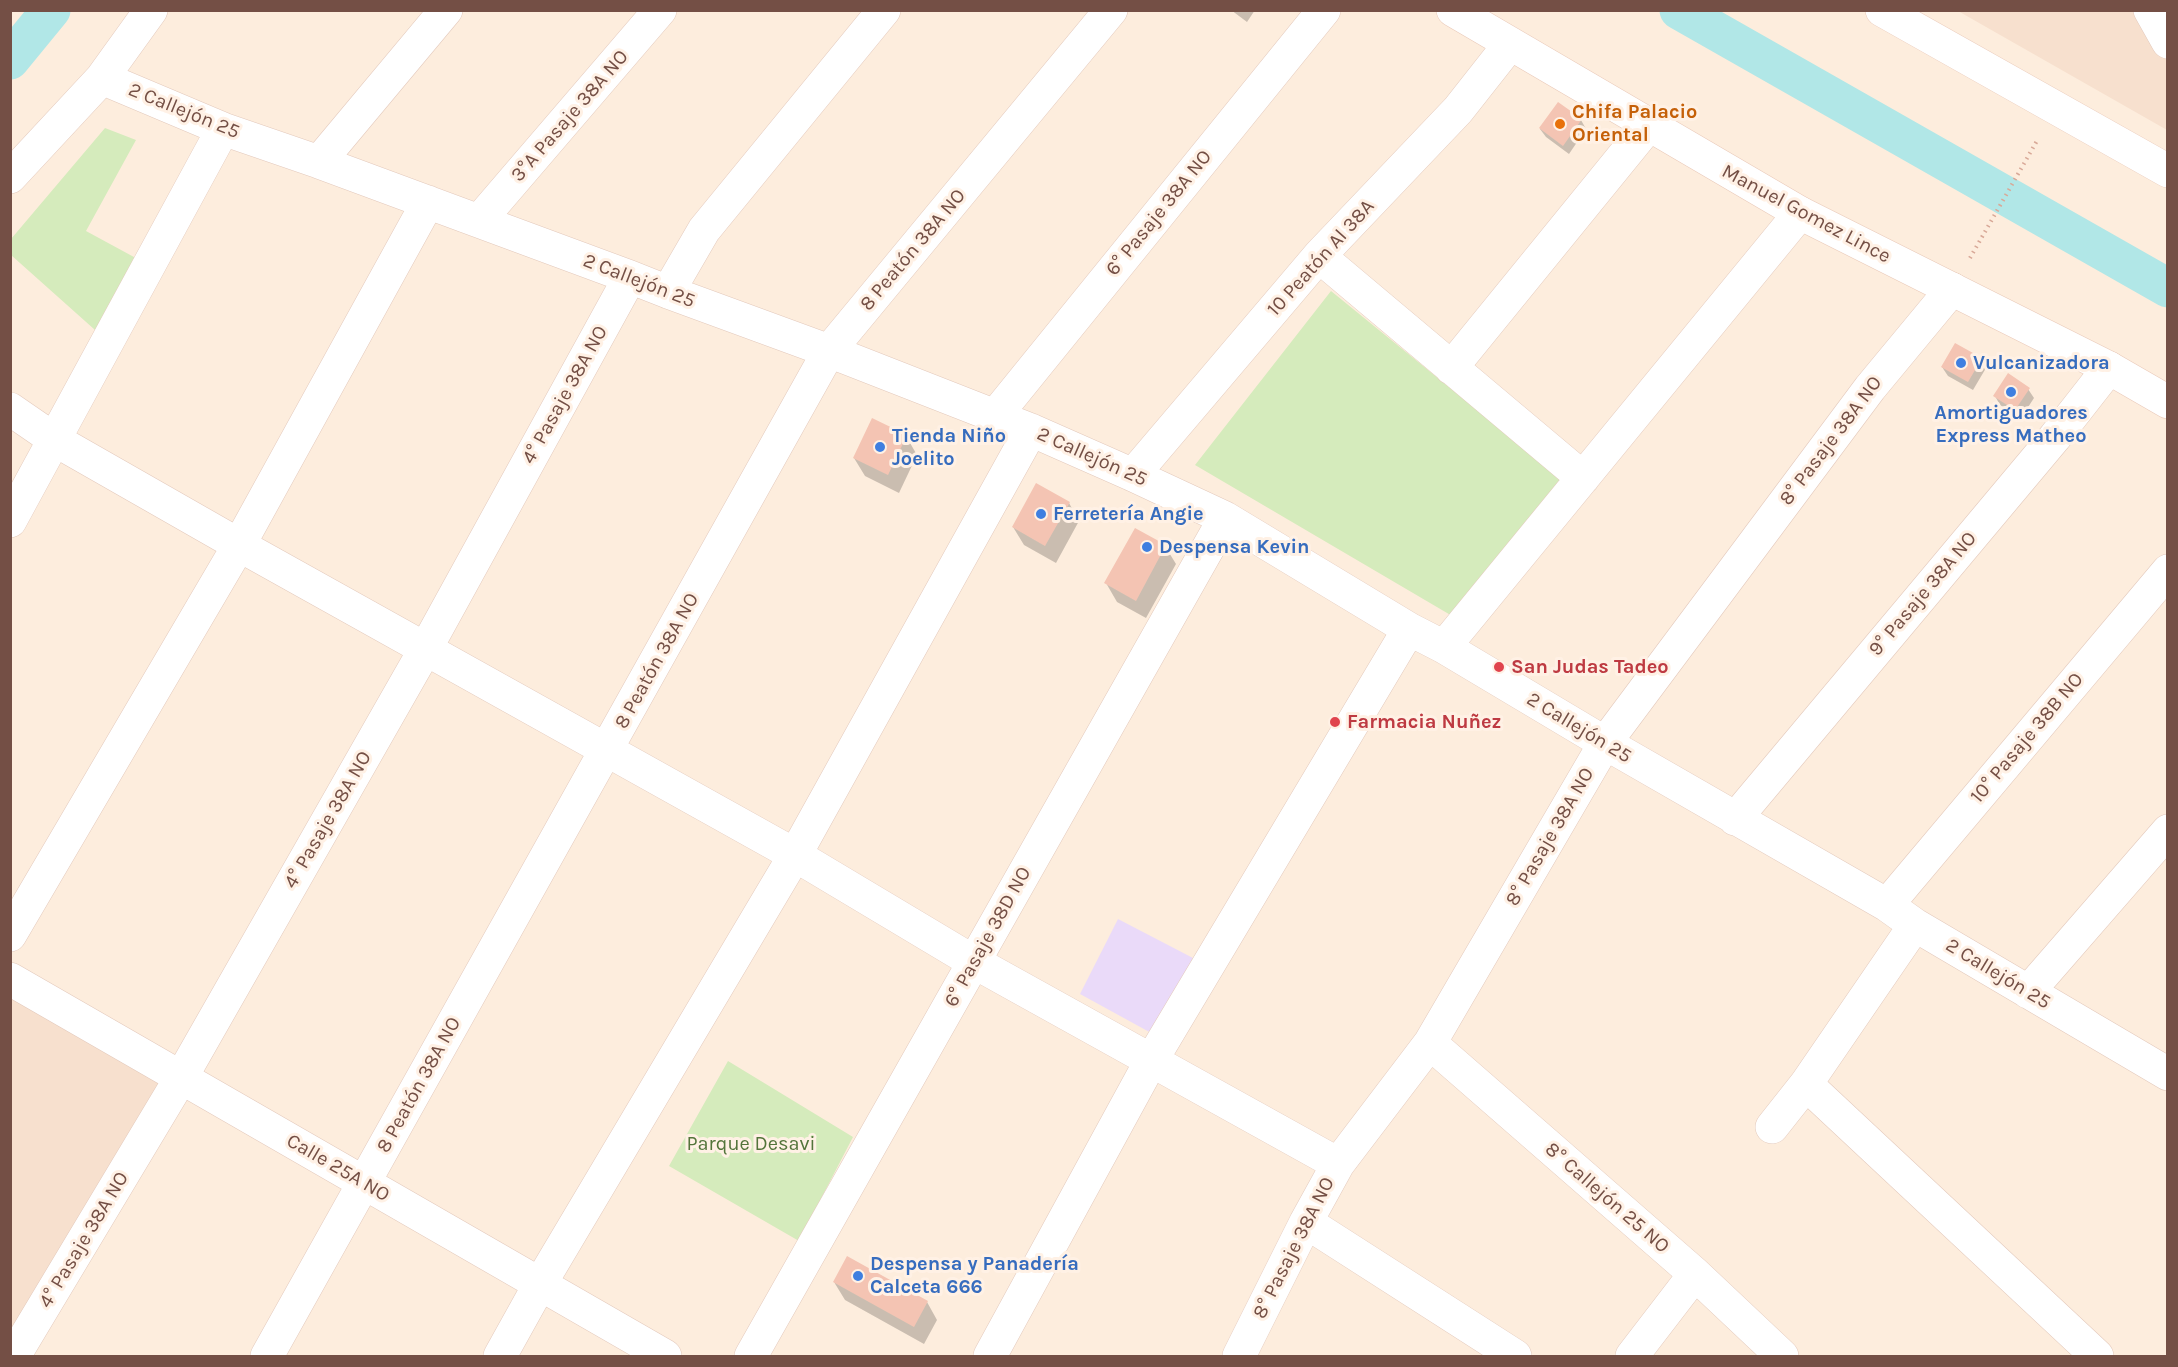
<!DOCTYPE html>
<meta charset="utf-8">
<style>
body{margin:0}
#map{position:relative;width:2178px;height:1367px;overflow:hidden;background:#fdeddd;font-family:Karla,sans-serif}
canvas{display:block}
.frame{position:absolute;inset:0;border:12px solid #744f45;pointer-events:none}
</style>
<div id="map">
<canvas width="2178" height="1367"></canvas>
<div class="frame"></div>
</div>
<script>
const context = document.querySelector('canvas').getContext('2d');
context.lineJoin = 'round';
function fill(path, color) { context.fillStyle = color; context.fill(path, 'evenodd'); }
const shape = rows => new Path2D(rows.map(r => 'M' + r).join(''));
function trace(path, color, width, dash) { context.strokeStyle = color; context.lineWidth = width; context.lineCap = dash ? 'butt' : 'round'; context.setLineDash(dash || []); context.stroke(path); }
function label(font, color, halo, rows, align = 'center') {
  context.font = font + ' Karla,sans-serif'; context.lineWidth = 6; context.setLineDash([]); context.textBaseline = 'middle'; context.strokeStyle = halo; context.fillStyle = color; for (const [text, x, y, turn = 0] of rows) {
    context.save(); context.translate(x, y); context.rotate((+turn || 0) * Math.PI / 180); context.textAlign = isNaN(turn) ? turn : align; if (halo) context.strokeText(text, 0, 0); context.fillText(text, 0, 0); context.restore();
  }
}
const residential = shape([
 [1958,11,2167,11,2167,130],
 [11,975,181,1075,11,1356]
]);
const education = shape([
 [1118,919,1193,958,1153,1034,1080,994]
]);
const green = shape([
 [105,128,136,140,86,231,145,263,104,338,11,255,11,239],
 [1331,291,1568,484,1459,620,1195,465],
 [728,1061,853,1137,799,1241,669,1166]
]);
const shadow = shape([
 [1231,10,1255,10,1247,22],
 [1558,104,1581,120,1586,129,1569,154,1546,137,1540,129],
 [1980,359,1986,368,1973,390,1948,376,1942,367],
 [2028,389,2034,398,2021,418,2000,405,1995,396],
 [906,436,917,455,899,493,865,476,854,458],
 [1069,503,1079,521,1056,563,1024,545,1013,527],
 [1165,546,1176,564,1146,618,1117,602,1106,583],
 [834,1282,927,1302,937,1320,924,1344,845,1300]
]);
const canal = shape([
 [1679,10,2168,288],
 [10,60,51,10]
]);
const building = shape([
 [1558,102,1582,119,1563,146,1539,128],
 [1955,343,1982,358,1968,382,1941,367],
 [2008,373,2030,388,2015,410,1993,396],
 [872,418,907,435,888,475,853,458],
 [1036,483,1070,502,1045,546,1012,527],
 [1135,528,1166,545,1136,601,1104,583],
 [847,1256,928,1301,914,1327,833,1282]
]);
const path = shape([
 [1970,258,2038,139]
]);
const street = shape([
 [2150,10,2168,42],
 [102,78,223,129,319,162,630,277,668,292,829,351,1031,430,1133,475,1225,518,1409,629,1444,647,1605,743,1887,905,1915,925,2168,1074],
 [319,162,446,10],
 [10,177,102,78,151,10],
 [479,221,660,10],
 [1319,256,1583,478],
 [668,292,704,230,884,10],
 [1451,368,1648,126],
 [10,409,55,440,239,545,795,855,974,962,1338,1164],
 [995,416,1324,10],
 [1133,475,1319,256,1458,110,1510,44],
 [10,521,223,129],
 [1444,647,1800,213],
 [1735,819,2055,437,2109,368],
 [1887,905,2168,571],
 [10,935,239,545,428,202],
 [10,979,665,1356],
 [2028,992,2168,831],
 [1430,1043,1695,1274,1782,1356],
 [1806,1084,2097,1356],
 [1772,1127,1806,1084,1915,925],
 [1306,1222,1515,1356],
 [14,1356,182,1076,426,648,630,277],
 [267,1356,829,351,1111,10],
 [500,1356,540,1284,795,855,1031,430],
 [751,1356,1225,518],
 [990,1356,1151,1061,1409,629],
 [1239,1356,1306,1222,1338,1164,1430,1043,1605,743,1870,388,1952,289],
 [1632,1356,1695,1274]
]);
const secondary = shape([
 [1453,10,1800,213,2109,368,2168,402],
 [1882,10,2168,171]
]);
const markers = [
 [1560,124,6,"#e8710a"],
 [1961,363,6,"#3f7fe0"],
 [2011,392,6,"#3f7fe0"],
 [880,447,6,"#3f7fe0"],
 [1041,514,6,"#3f7fe0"],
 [1147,547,6,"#3f7fe0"],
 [1499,667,6,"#e0444e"],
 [1335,722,6,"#e0444e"],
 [858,1276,6,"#3f7fe0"]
];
const streetNames = [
 ["2 Callejón 25",184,111,22],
 ["3°A Pasaje 38A NO",570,116,-49],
 ["6° Pasaje 38A NO",1159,213,-51],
 ["Manuel Gomez Lince",1806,214,28],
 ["8 Peatón 38A NO",913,250,-50],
 ["10 Peatón Al 38A",1321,258,-48],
 ["2 Callejón 25",639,281,21],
 ["4° Pasaje 38A NO",565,395,-61],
 ["8° Pasaje 38A NO",1831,441,-53],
 ["2 Callejón 25",1092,457,24],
 ["9° Pasaje 38A NO",1923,594,-50],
 ["8 Peatón 38A NO",657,661,-61],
 ["2 Callejón 25",1579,728,31],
 ["10° Pasaje 38B NO",2027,738,-50],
 ["4° Pasaje 38A NO",328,820,-60],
 ["8° Pasaje 38A NO",1550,837,-60],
 ["6° Pasaje 38D NO",988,937,-61],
 ["2 Callejón 25",1998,974,31],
 ["8 Peatón 38A NO",419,1085,-61],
 ["Calle 25A NO",338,1168,30],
 ["8° Callejón 25 NO",1607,1198,41],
 ["4° Pasaje 38A NO",84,1240,-59],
 ["8° Pasaje 38A NO",1294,1248,-63]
];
const foodNames = [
 ["Chifa Palacio",1572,112],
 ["Oriental",1572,135]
];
const shopNames = [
 ["Vulcanizadora",1973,363],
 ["Amortiguadores",2011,413,"center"],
 ["Express Matheo",2011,436,"center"],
 ["Tienda Niño",892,436],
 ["Joelito",892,459],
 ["Ferretería Angie",1053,514],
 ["Despensa Kevin",1159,547],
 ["Despensa y Panadería",870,1264],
 ["Calceta 666",870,1287]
];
const healthNames = [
 ["San Judas Tadeo",1511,667],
 ["Farmacia Nuñez",1347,722]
];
const parkNames = [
 ["Parque Desavi",751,1144]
];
fill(residential, '#f7e0ce');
fill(education, '#eadaf9');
fill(green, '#d5ebbc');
fill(shadow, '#0003');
trace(canal, '#b1e7e7', 39);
fill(building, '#f4c4b3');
trace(street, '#e3c9bc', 34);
trace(secondary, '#e9c9b9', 34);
trace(path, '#d8a897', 4, [1.5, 4.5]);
trace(street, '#fff', 33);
trace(secondary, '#fff', 33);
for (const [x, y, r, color] of markers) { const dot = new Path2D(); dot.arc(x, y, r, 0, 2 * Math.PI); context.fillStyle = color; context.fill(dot); trace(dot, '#fff1e5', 2); }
label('20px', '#744f45', '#fff1e5', streetNames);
label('bold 20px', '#c56008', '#fff1e5', foodNames, 'left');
label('bold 20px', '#366cbe', '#fff1e5', shopNames, 'left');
label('bold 20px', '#be3a42', '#fff1e5', healthNames, 'left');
label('20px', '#53743a', '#fff1e5', parkNames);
</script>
